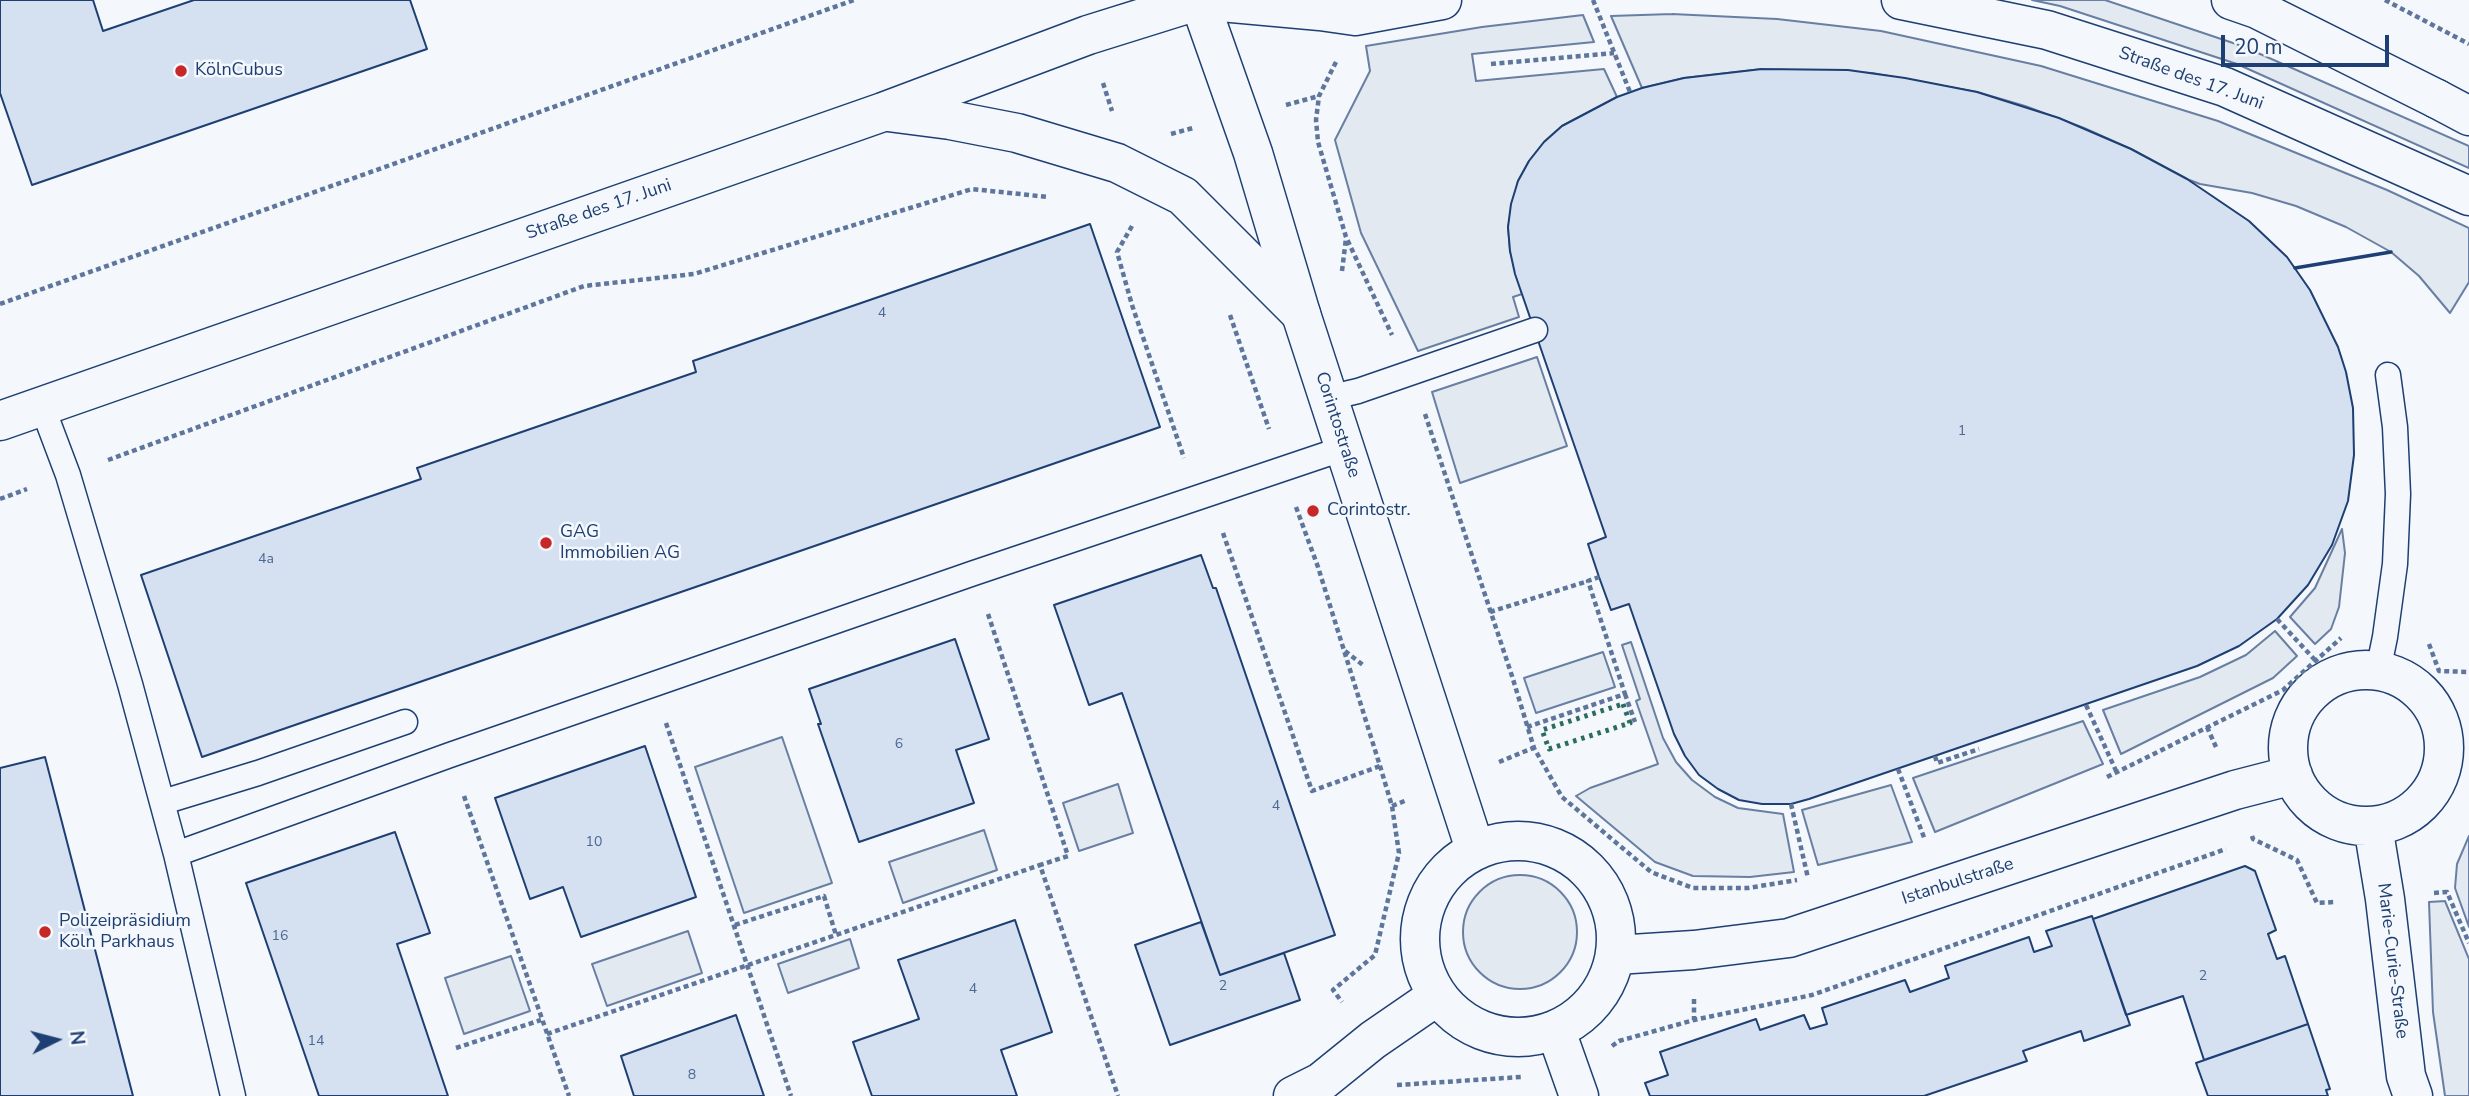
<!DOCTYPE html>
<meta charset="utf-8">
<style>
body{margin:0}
#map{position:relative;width:2469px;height:1096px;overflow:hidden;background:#f4f7fb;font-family:"Nunito Sans",sans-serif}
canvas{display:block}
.north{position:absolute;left:21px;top:1005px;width:70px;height:70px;-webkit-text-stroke:5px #f4f7fb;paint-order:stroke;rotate:84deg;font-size:19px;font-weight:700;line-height:28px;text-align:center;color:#1d3f73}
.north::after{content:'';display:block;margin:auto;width:24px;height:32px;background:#1d3f73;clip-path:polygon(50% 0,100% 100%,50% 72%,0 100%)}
.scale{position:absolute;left:2221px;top:35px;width:168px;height:32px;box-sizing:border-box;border:4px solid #1d3f73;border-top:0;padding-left:9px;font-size:21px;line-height:24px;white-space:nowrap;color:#1d3f73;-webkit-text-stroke:5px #f4f7fb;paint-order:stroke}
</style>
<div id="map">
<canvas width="2469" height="1096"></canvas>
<div class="north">N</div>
<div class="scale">20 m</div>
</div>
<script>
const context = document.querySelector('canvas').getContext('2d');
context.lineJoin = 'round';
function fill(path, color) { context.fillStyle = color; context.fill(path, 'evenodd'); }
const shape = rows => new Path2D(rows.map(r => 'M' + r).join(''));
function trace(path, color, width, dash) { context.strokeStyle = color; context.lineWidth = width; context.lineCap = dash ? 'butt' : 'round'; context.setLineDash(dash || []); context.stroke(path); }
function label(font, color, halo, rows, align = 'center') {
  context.font = font + ' "Nunito Sans",sans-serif'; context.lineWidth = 5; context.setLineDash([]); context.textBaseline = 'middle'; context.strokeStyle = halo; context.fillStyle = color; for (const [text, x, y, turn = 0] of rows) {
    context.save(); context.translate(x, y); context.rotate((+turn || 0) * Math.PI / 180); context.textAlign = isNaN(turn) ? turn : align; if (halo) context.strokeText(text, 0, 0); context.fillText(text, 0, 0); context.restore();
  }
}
const green = shape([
 [2032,0,2105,0,2242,46,2469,146,2469,168,2237,64,2060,6,2032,0],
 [1672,14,1777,19,1881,31,2041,66,2218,121,2387,190,2469,228,2469,282,2450,313,2419,276,2391,252,2346,227,2296,206,2252,193,2200,184,2187,179,2131,149,2084,128,2025,106,1977,92,1872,73,1762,69,1684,78,1642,88,1611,16,1672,14],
 [1583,15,1594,42,1472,54,1476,81,1604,69,1617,97,1562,126,1544,142,1529,161,1518,181,1508,227,1510,251,1522,294,1513,297,1519,317,1418,351,1361,233,1335,140,1370,71,1366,46,1482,27,1583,15],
 [1537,357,1567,446,1460,483,1432,392,1537,357],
 [2342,529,2345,553,2339,607,2331,629,2315,644,2290,617,2315,588,2342,529],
 [2275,631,2297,656,2273,678,2121,754,2103,710,2200,677,2246,655,2275,631],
 [1631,642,1663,738,1676,762,1692,780,1715,797,1738,808,1783,814,1794,872,1750,877,1693,876,1655,862,1576,796,1590,788,1658,764,1636,701,1640,699,1622,645,1631,642],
 [1603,652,1615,687,1536,713,1524,678,1603,652],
 [2083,721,2103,764,1935,832,1913,778,2083,721],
 [782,737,832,883,744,913,695,767,782,737],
 [1118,784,1133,833,1079,851,1063,803,1118,784],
 [1891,785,1912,842,1818,865,1802,810,1891,785],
 [984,830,997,870,903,903,889,862,984,830],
 [2469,836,2469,927,2455,888,2457,864,2469,836],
 '1463 932a57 57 0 1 1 114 0a57 57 0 1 1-114 0Z',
 [2445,901,2469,959,2469,1096,2445,1096,2433,1012,2429,902,2445,901],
 [688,931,702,973,607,1006,592,964,688,931],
 [850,939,859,968,788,993,778,964,850,939],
 [511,956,530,1011,464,1034,445,978,511,956]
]);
const building = shape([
 [0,0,93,0,103,31,194,0,410,0,427,49,32,185,0,93,0,0],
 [1762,69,1848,70,1905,78,1977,92,2059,118,2131,149,2187,179,2249,221,2287,257,2310,290,2338,347,2346,372,2353,408,2354,455,2348,501,2332,545,2308,585,2277,619,2239,646,2197,666,1809,799,1791,804,1762,804,1739,800,1718,789,1699,775,1685,756,1674,734,1629,604,1611,610,1599,577,1588,544,1606,537,1515,274,1510,251,1508,227,1511,204,1518,181,1529,161,1544,142,1562,126,1617,97,1642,88,1684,78,1762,69],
 [1090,224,1160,427,202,757,141,575,421,479,417,468,696,372,693,361,1090,224],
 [1201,555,1213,588,1216,588,1335,935,1220,975,1122,693,1089,705,1054,605,1201,555],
 [955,639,989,739,956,750,974,803,859,842,818,724,821,724,809,689,955,639],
 [645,746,696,897,581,937,563,887,530,899,495,798,645,746],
 [45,757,133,1096,0,1096,0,768,45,757],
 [395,832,430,933,397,944,448,1096,319,1096,246,883,395,832],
 [2245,866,2255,871,2276,930,2268,934,2277,959,2285,956,2308,1024,2204,1060,2183,996,2126,1015,2093,919,2245,866],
 [2092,916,2130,1025,2084,1041,2081,1031,2023,1051,2027,1061,1924,1096,1650,1096,1645,1083,1668,1075,1660,1052,1756,1019,1760,1030,1804,1015,1810,1029,1827,1024,1822,1008,1905,980,1910,992,1949,978,1945,966,2029,937,2034,952,2052,946,2046,931,2092,916],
 [1015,920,1052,1032,1001,1050,1017,1096,872,1096,853,1042,919,1019,898,960,1015,920],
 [1201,922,1220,975,1284,953,1300,1000,1170,1045,1135,945,1201,922],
 [736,1015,764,1096,634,1096,621,1056,736,1015],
 [2308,1024,2330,1089,2326,1090,2328,1096,2208,1096,2196,1063,2308,1024]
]);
const path = shape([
 [1593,0,1630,92],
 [2385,0,2469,44],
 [1336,62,1319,96,1316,120,1318,142,1346,237,1392,335],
 [1491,64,1614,53],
 [1103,83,1112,111],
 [1286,105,1319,96],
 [1171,134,1193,128],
 [1132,226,1117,252,1132,305,1184,458],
 [1342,271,1346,238],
 [0,304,854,0],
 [1230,315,1269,429],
 [1425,414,1512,676,1534,748,1562,797,1651,872,1693,888,1748,888,1797,880],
 [108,460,584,286,694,274,972,189,1048,197],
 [0,499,27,489],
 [1296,507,1318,567,1380,766,1392,806,1399,853,1375,955,1333,990,1342,1002],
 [1223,533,1312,791,1380,766],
 [1490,612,1588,581],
 [988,614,1068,856,1040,865,1118,1096],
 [2277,619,2315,660],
 [2429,644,2439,671,2469,672],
 [1345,651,1363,665],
 [1625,694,1635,722],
 [2086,705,2117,773],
 [666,723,791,1096],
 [1527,727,1625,694,1588,581,1599,577],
 [2207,727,2216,747],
 [1935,756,1937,763,1979,749],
 [1499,762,1533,748],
 [1898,769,1925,840],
 [2107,777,2283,690,2341,638],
 [464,796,569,1096],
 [1791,804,1808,878],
 [1392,806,1407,800],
 [2252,836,2253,839,2297,860,2317,903,2335,902],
 [2434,893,2447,892,2469,943],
 [735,925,824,896,836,935],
 [1694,999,1694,1020],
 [547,1034,1040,865],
 [1612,1046,1619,1041,1694,1020,1812,995,2226,849],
 [456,1048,541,1020],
 [1397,1085,1521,1077]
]);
const lane = shape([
 [1328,398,1358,391,1535,330],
 [42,406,68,475,130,684,176,854,233,1096],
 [2378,671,2385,637,2395,564,2398,494,2395,427,2388,375],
 [163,802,258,773,405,722],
 [176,854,450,755,974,573,1345,448]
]);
const street = shape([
 [1199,0,1253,153,1301,314,1475,849],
 '2288 748a78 78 0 1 1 156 0a78 78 0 1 1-156 0Z',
 [2373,826,2385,899,2406,1076,2413,1096],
 '1420 939a98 98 0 1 1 196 0a98 98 0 1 1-196 0Z',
 [1616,955,1694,950,1789,938,2235,790,2293,775],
 [1556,1031,1579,1096],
 [1293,1096,1321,1082,1373,1040,1437,996]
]);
const primary = shape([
 [1199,0,1320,11,1355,16,1442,0],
 [1901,0,2047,30,2225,87,2469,196],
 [2231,0,2257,9,2437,99],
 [888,112,950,120,1017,133,1117,163,1183,196,1301,314],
 [0,421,883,112,1088,35,1200,0]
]);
const highway = shape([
 [2437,99,2469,116]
]);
const hedge = shape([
 [1623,704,1630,723,1549,749,1542,730,1623,704]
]);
const wall = shape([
 [2295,268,2391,252]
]);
const markers = [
 [181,71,7,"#c62828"],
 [1313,511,7,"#c62828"],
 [546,543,7,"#c62828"],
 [45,932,7,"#c62828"]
];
const numberNames = [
 ["4",882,314],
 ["1",1962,432],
 ["4a",266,560],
 ["6",899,745],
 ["4",1276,807],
 ["10",594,843],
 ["16",280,937],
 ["2",2203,977],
 ["2",1223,987],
 ["4",973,990],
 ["14",316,1042],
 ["8",692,1076]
];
const poiNames = [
 ["KölnCubus",195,71],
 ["Corintostr.",1327,511],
 ["GAG",560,533],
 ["Immobilien AG",560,554],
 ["Polizeipräsidium",59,922],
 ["Köln Parkhaus",59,943]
];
const streetNames = [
 ["Straße des 17. Juni",2191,79,20],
 ["Straße des 17. Juni",599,210,-19],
 ["Corintostraße",1337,425,72],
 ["Istanbulstraße",1958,882,-18],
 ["Marie-Curie-Straße",2392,961,83]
];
fill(green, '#e3e9f0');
trace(green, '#687fa3', 2);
fill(building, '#d5e0f0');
trace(building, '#1d3f73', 2);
trace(lane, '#1d3f73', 27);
trace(street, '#1d3f73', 41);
trace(primary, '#1d3f73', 41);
trace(highway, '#1d3f73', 41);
trace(path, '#5e769c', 4.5, [5, 3.5]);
trace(lane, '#f4f7fb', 24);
trace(street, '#f4f7fb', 38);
trace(primary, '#f4f7fb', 38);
trace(highway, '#f4f7fb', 38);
trace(hedge, '#2c6c60', 5, [3.5, 5]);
trace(wall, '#1d3f73', 3.5);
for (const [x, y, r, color] of markers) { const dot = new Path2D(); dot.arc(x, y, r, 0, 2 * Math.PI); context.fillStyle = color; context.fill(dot); trace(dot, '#f4f7fb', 2.5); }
label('14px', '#4b6792', null, numberNames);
label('18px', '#1d3f73', '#f4f7fb', poiNames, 'left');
label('18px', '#1d3f73', '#f4f7fb', streetNames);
</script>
